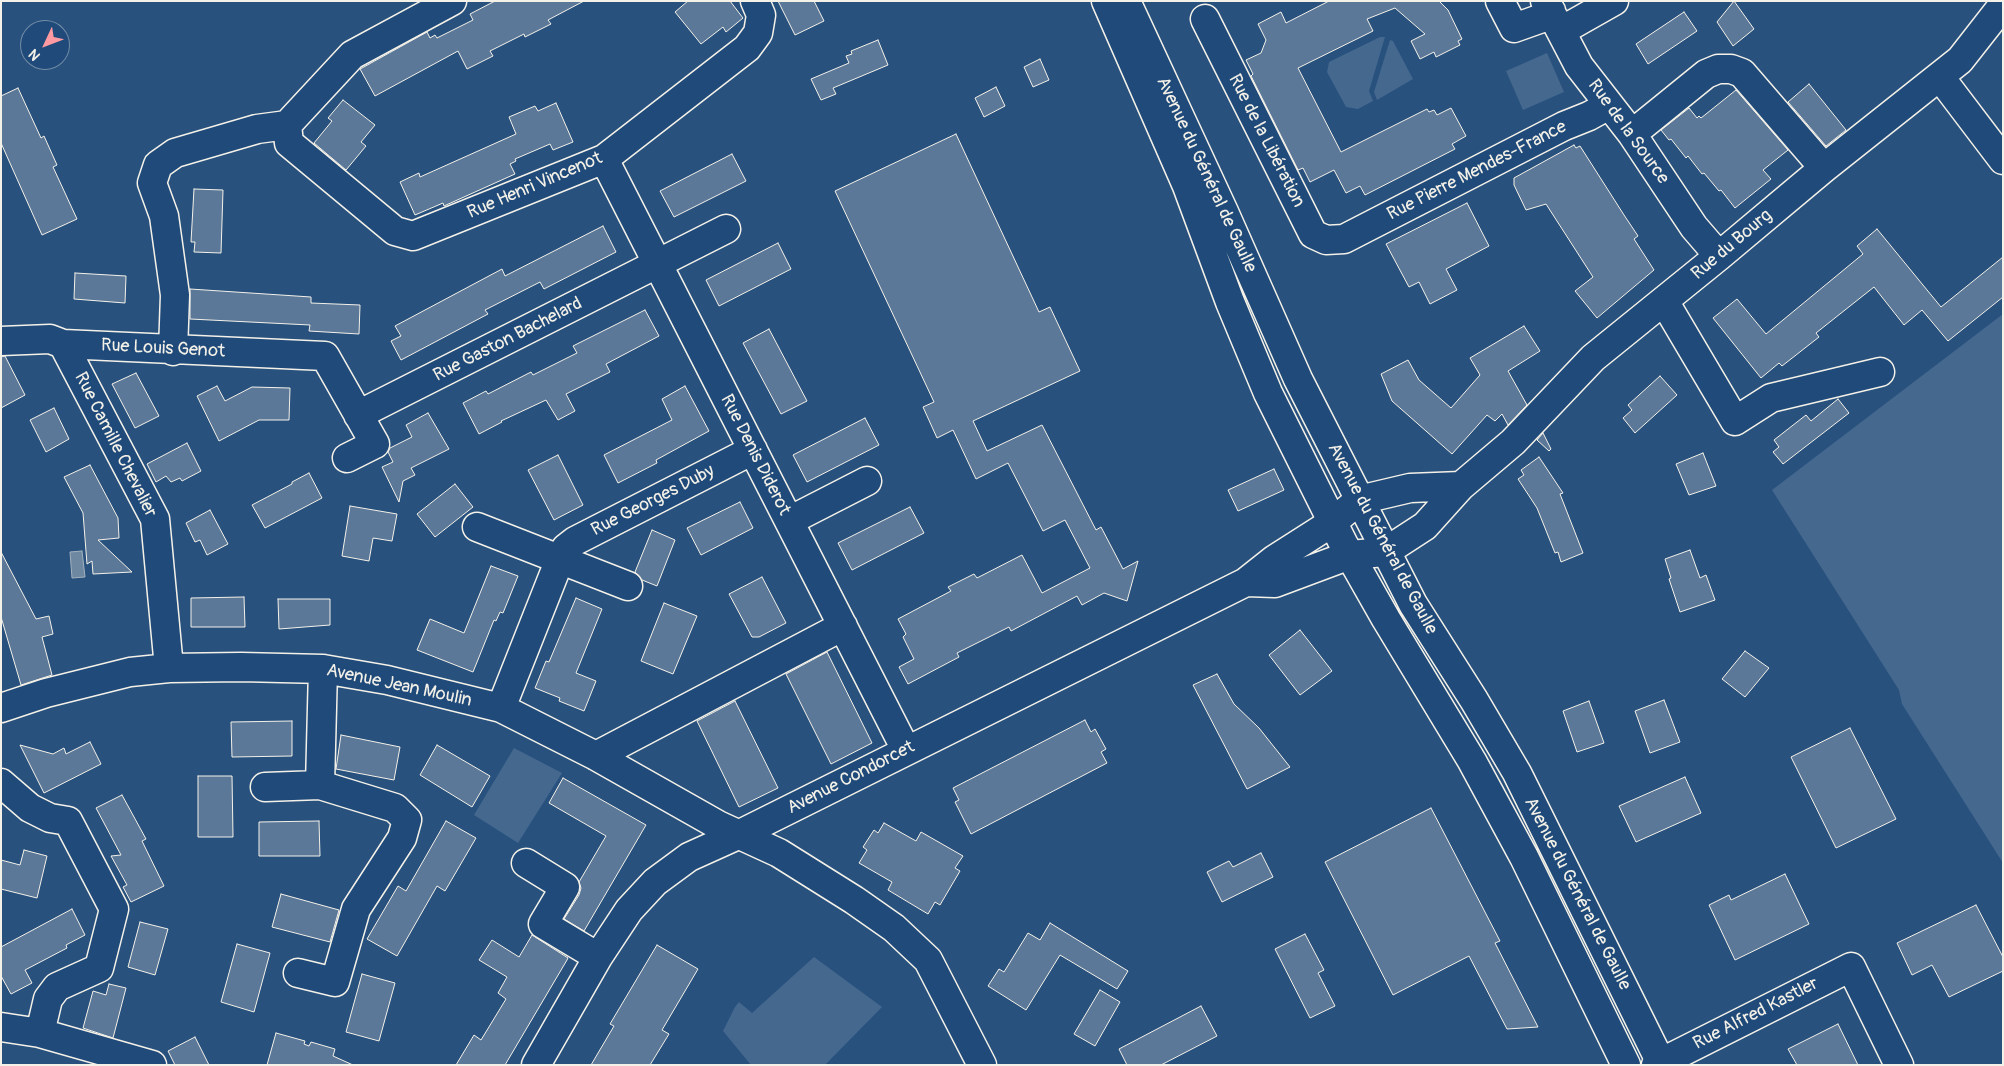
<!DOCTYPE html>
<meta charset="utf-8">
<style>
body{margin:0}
#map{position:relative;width:2004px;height:1066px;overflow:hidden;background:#28517e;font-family:Pangolin,sans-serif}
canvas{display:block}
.frame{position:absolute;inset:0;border:2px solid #f4f1e8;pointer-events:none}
.north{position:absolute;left:20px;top:20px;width:50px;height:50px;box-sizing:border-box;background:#1f4a7a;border:1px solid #748da6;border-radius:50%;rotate:227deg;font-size:14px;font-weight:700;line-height:20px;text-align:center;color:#f4f1e8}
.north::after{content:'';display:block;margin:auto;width:18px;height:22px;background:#ff9aa2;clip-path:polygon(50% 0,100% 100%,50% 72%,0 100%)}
</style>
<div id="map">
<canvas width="2004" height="1066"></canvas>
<div class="frame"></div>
<div class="north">N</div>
</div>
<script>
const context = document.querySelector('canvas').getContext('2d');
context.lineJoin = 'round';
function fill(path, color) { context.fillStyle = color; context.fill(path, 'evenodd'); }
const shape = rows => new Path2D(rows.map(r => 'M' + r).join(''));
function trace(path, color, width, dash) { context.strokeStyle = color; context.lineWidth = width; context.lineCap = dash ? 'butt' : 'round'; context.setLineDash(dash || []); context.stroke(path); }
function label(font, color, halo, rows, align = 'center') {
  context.font = font + ' Pangolin,sans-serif'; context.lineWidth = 4; context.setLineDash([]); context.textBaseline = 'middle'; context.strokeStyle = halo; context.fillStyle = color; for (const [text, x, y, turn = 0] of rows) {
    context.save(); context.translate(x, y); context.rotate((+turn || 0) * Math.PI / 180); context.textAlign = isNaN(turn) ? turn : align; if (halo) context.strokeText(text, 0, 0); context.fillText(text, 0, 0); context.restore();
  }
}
const green = shape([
 [1380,37,1385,37,1369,91,1373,101,1358,109,1346,107,1327,72,1329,62],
 [1390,40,1393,41,1413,79,1377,100,1374,92],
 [1547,53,1564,92,1523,110,1506,71],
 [2003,314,2003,863,1902,704,1899,690,1772,490],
 [514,748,562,773,518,843,474,815],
 [814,957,882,1007,825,1065,751,1065,723,1031,735,1007,739,1002,752,1013]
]);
const water = shape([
 [82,551,85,577,72,578,70,552,82,551]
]);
const building = shape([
 [495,1,584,1,548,20,551,24,525,37,524,34,490,51,493,56,467,69,458,51,375,96,360,69,362,68,427,32,430,38,435,35,437,38,473,20,470,14,495,1],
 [688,1,730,1,743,18,726,32,723,27,701,44,675,12,688,1],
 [778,1,814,1,824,21,795,35,778,1],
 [1329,1,1439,1,1448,10,1462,39,1458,41,1460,45,1436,57,1434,52,1420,59,1411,41,1425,34,1395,8,1367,19,1373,31,1298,68,1341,152,1427,109,1429,112,1434,110,1437,115,1451,108,1466,136,1452,144,1455,149,1365,195,1360,186,1346,193,1334,170,1310,182,1303,168,1298,170,1251,76,1253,74,1246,60,1261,53,1266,40,1258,24,1281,12,1286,23,1329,1],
 [1734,1,1754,29,1733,46,1717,22,1734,1],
 [1684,12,1697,31,1648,64,1636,44,1684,12],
 [878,40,888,65,833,88,836,94,821,100,811,79,849,63,846,56,852,54,851,51,878,40],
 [1040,59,1049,80,1033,87,1024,67,1040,59],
 [1809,84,1846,130,1826,146,1788,102,1809,84],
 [996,87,1005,106,984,117,975,98,996,87],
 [18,88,41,138,44,136,57,165,53,167,77,219,42,235,1,143,1,96,18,88],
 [1736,90,1788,150,1763,170,1771,179,1735,208,1721,190,1719,191,1704,173,1702,174,1688,156,1686,158,1671,139,1669,140,1661,130,1689,108,1697,118,1699,116,1701,118,1736,90],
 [343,100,375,125,361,142,366,146,346,170,314,143,332,121,328,118,343,100],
 [556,103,573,142,553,150,550,144,515,159,516,161,510,164,515,174,444,206,443,203,415,215,400,182,419,173,420,177,516,134,509,117,535,106,538,111,556,103],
 [956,134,1039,312,1050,307,1080,371,973,421,987,451,1042,425,1096,530,1101,527,1123,569,1138,561,1127,601,1104,593,1082,605,1077,596,1011,631,1009,627,957,653,959,657,908,684,899,667,914,659,903,637,906,634,898,619,951,591,948,587,974,574,977,578,1022,555,1042,593,1090,568,1065,520,1043,531,1008,463,976,479,953,430,937,438,923,407,934,402,835,191,956,134],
 [1574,145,1576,148,1580,146,1624,215,1638,236,1634,239,1654,270,1597,318,1575,291,1593,277,1546,204,1526,210,1514,185,1514,178,1574,145],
 [732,154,746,181,674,217,660,191,732,154],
 [194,189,223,190,221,253,194,252,195,242,191,242,194,189],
 [1467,203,1489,246,1446,269,1457,290,1430,304,1419,282,1409,287,1386,244,1467,203],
 [603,226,616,252,544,289,540,282,485,310,488,314,401,360,391,341,401,336,395,326,502,269,505,276,603,226],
 [1877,229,1941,307,2003,257,2003,297,1948,341,1922,310,1904,325,1874,287,1816,333,1819,337,1782,366,1779,363,1761,378,1713,318,1737,299,1766,334,1863,254,1857,246,1877,229],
 [778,243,791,269,719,306,706,280,778,243],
 [75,273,126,276,125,303,74,299,75,273],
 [190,289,311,297,311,303,360,305,359,334,309,331,310,325,190,319,190,289],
 [645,310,659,336,606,364,610,372,566,394,575,411,558,420,546,400,501,421,502,422,479,434,463,403,486,391,488,394,531,372,533,375,577,353,573,346,645,310],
 [1524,326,1540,351,1508,371,1527,405,1508,425,1502,414,1495,421,1487,415,1452,454,1392,401,1381,374,1408,360,1419,380,1451,408,1480,375,1470,358,1524,326],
 [769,329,807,401,781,414,743,343,769,329],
 [5,356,25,395,1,408,1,357,5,356],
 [136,373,159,416,135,428,112,384,136,373],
 [1660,376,1677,395,1635,433,1623,418,1632,410,1628,405,1660,376],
 [217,386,225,401,252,387,290,388,289,420,259,420,219,441,197,396,217,386],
 [685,386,709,431,656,460,657,463,618,483,604,455,672,420,662,399,685,386],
 [1838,399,1849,413,1783,464,1773,452,1779,447,1774,440,1806,415,1811,421,1838,399],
 [54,408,69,439,46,452,30,420,54,408],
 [428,413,449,449,411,468,415,475,403,481,399,502,382,467,393,462,388,452,390,448,412,437,406,425,428,413],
 [865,418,879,445,807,482,793,455,865,418],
 [1543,433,1551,449,1549,451,1537,440,1543,433],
 [187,443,201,471,182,481,180,478,171,482,166,476,156,482,147,464,187,443],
 [1703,453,1716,486,1689,495,1676,464,1703,453],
 [558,455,583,505,554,520,528,470,558,455],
 [1539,457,1563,493,1560,494,1583,553,1561,562,1558,552,1555,553,1537,508,1518,479,1524,475,1521,470,1539,457],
 [90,465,118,518,119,538,98,540,132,572,93,574,92,561,87,564,83,513,64,477,90,465],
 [1274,469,1284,490,1238,511,1228,490,1274,469],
 [309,473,322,498,265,528,252,505,292,484,292,482,309,473],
 [455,484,473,507,435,537,417,514,455,484],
 [740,502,753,528,701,555,687,528,740,502],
 [350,506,397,514,392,541,373,538,369,561,342,556,350,506],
 [910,507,924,533,852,570,838,543,910,507],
 [210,510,228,544,207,555,200,540,195,542,186,523,210,510],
 [652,530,675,540,657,586,642,580,635,572,652,530],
 [1690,550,1700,578,1706,575,1715,600,1680,612,1669,579,1671,578,1665,559,1690,550],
 [1,552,36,619,49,616,53,634,42,637,52,675,21,685,1,617,1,552],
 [491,566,518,576,503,613,500,612,496,621,494,620,473,672,417,650,430,619,464,633,491,566],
 [762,577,786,623,759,637,752,637,729,594,762,577],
 [244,597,245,627,191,627,191,598,244,597],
 [576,598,602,609,576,673,596,681,584,711,559,701,560,698,535,688,546,661,549,662,576,598],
 [278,599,330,599,330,625,279,629,278,599],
 [664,603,697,616,673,674,641,661,664,603],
 [1300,630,1332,671,1300,695,1269,655,1300,630],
 [1745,651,1769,668,1745,697,1722,679,1745,651],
 [827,652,872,743,831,764,786,674,827,652],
 [1217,674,1234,704,1259,728,1290,767,1247,789,1193,685,1217,674],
 [1664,700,1680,742,1650,753,1635,711,1664,700],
 [735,701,778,788,739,807,697,721,735,701],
 [1589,701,1604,743,1577,752,1563,711,1589,701],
 [1085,720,1091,732,1095,729,1106,749,1101,752,1107,763,971,834,955,802,959,800,953,788,1085,720],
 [292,721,292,756,232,757,231,722,292,721],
 [1850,728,1896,819,1836,848,1791,757,1850,728],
 [341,735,400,747,394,780,336,769,341,735],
 [90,742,101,764,44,793,20,745,53,754,64,748,66,754,90,742],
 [437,745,490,776,472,807,420,775,437,745],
 [198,776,232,776,233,837,198,837,198,776],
 [1685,777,1701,813,1636,842,1619,806,1685,777],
 [563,778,646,825,584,931,564,919,579,895,581,888,579,882,606,836,549,803,563,778],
 [122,795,146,839,142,841,164,886,131,902,123,887,127,885,111,856,121,855,96,808,122,795],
 [1431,808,1500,941,1495,943,1538,1027,1507,1029,1469,956,1393,995,1325,862,1431,808],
 [319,821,320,856,259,856,259,822,319,821],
 [446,821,476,838,445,891,437,886,397,956,367,939,398,886,406,891,446,821],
 [884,823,916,841,921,832,963,856,955,868,960,871,940,905,935,902,928,914,888,890,892,882,859,863,867,850,863,847,874,830,878,833,884,823],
 [24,850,47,856,37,898,1,889,1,860,20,865,24,850],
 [1261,853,1273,877,1222,902,1207,872,1229,861,1233,867,1261,853],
 [1785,874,1809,924,1735,960,1709,905,1729,895,1731,900,1785,874],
 [281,894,339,910,330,942,272,927,281,894],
 [1976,905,2003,957,2003,971,1949,997,1932,965,1912,975,1897,943,1976,905],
 [72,909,85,935,66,945,67,948,25,970,32,983,11,994,1,976,1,947,72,909],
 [140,922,168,929,155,975,128,967,140,922],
 [1050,923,1128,971,1117,989,1060,955,1026,1010,988,986,999,969,1004,972,1028,933,1040,940,1050,923],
 [1305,934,1324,970,1318,973,1335,1006,1310,1018,1275,949,1305,934],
 [532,935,568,958,567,960,505,1065,456,1065,474,1035,481,1040,506,999,498,993,507,977,479,960,492,940,519,957,532,935],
 [237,944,270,953,254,1012,221,1002,237,944],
 [657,945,698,969,662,1030,669,1034,650,1065,591,1065,614,1026,610,1024,657,945],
 [362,974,395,983,379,1041,346,1032,362,974],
 [109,984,126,988,113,1038,83,1028,93,991,106,995,109,984],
 [1100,990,1120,1002,1095,1046,1074,1034,1100,990],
 [1201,1006,1217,1036,1161,1065,1127,1065,1119,1049,1201,1006],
 [1838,1024,1858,1065,1797,1065,1788,1049,1838,1024],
 [276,1033,305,1041,304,1044,309,1046,311,1042,335,1049,333,1056,353,1065,267,1065,276,1033],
 [195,1037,209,1065,175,1065,168,1051,195,1037]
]);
const minor = shape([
 [1500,1,1514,28,1545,17,1551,11],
 [1545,1,1579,66,1632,134,1694,227,1719,256],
 [1205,19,1313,234,1326,240,1344,239,1564,126,1589,116,1609,105],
 [1561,31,1614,1],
 [1940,77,2003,160],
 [287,125,289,143,395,231,413,236,604,159,747,48,758,33,761,15,755,1],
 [1632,134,1706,74,1718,69,1731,69,1742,73,1824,168],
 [604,159,906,750],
 [1664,301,1735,421,1771,398,1880,372],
 [1,341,50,339,63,344,325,356,375,444,347,458],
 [63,344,155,519,169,668],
 [173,351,175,295,164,216,152,183,158,165,175,153,257,129,287,125,352,55,452,1],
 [358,415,726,229],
 [789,521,867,481],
 [477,527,628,586],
 [1246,582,1275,583,1350,555,1385,552,1425,526,1461,486,1513,442,1593,358,1719,256,1824,168,1960,60,2003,5],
 [1,708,46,693,130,672,169,668,241,667,323,669,387,680,501,708,596,756,718,825,779,853,854,900,894,928,928,960,982,1065],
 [501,708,560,559,566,548,575,541,753,450],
 [596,756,843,626],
 [1,783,30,808,50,818,68,821,114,909,99,968,57,987,48,999,40,1033],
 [320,785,323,669],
 [265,787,320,785,395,808,407,820,402,838,356,909,335,982,298,973],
 [526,863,565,887,543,924,598,957],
 [1,1027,40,1033,152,1065],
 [536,1065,598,957,629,910,655,882,689,857,740,834,1246,582,1275,559,1333,522,1359,500,1410,488,1461,486],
 [1656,1065,1851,967,1899,1065]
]);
const major = shape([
 [1106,1,1187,186,1230,302,1268,393,1344,545,1386,619,1472,761,1524,857,1626,1065],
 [1126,1,1224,212,1298,379,1413,604,1474,700,1517,773,1662,1065]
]);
const streetNames = [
 ["Rue de la Source",1628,132,54],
 ["Rue de la Libération",1266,141,63],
 ["Rue Pierre Mendes-France",1477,171,-27],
 ["Avenue du Général de Gaulle",1206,175,65],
 ["Rue Henri Vincenot",535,186,-23],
 ["Rue du Bourg",1732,245,-40],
 ["Rue Gaston Bachelard",508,340,-27],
 ["Rue Louis Genot",163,349,3],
 ["Rue Camille Chevalier",115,445,63],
 ["Rue Denis Diderot",755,455,63],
 ["Rue Georges Duby",653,501,-27],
 ["Avenue du Général de Gaulle",1382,539,62],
 ["Avenue Jean Moulin",399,686,12],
 ["Avenue Condorcet",851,778,-27],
 ["Avenue du Général de Gaulle",1577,894,63],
 ["Rue Alfred Kastler",1756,1014,-27]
];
fill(green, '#45688e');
fill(water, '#6e88a2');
trace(water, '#a4b2be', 1);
fill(building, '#5b7899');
trace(building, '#f4f1e8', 1);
trace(minor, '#f4f1e8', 31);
trace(major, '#f4f1e8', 31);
trace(minor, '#1f4a7a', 28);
trace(major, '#1f4a7a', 28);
label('18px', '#f4f1e8', '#1f4a7a', streetNames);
</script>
